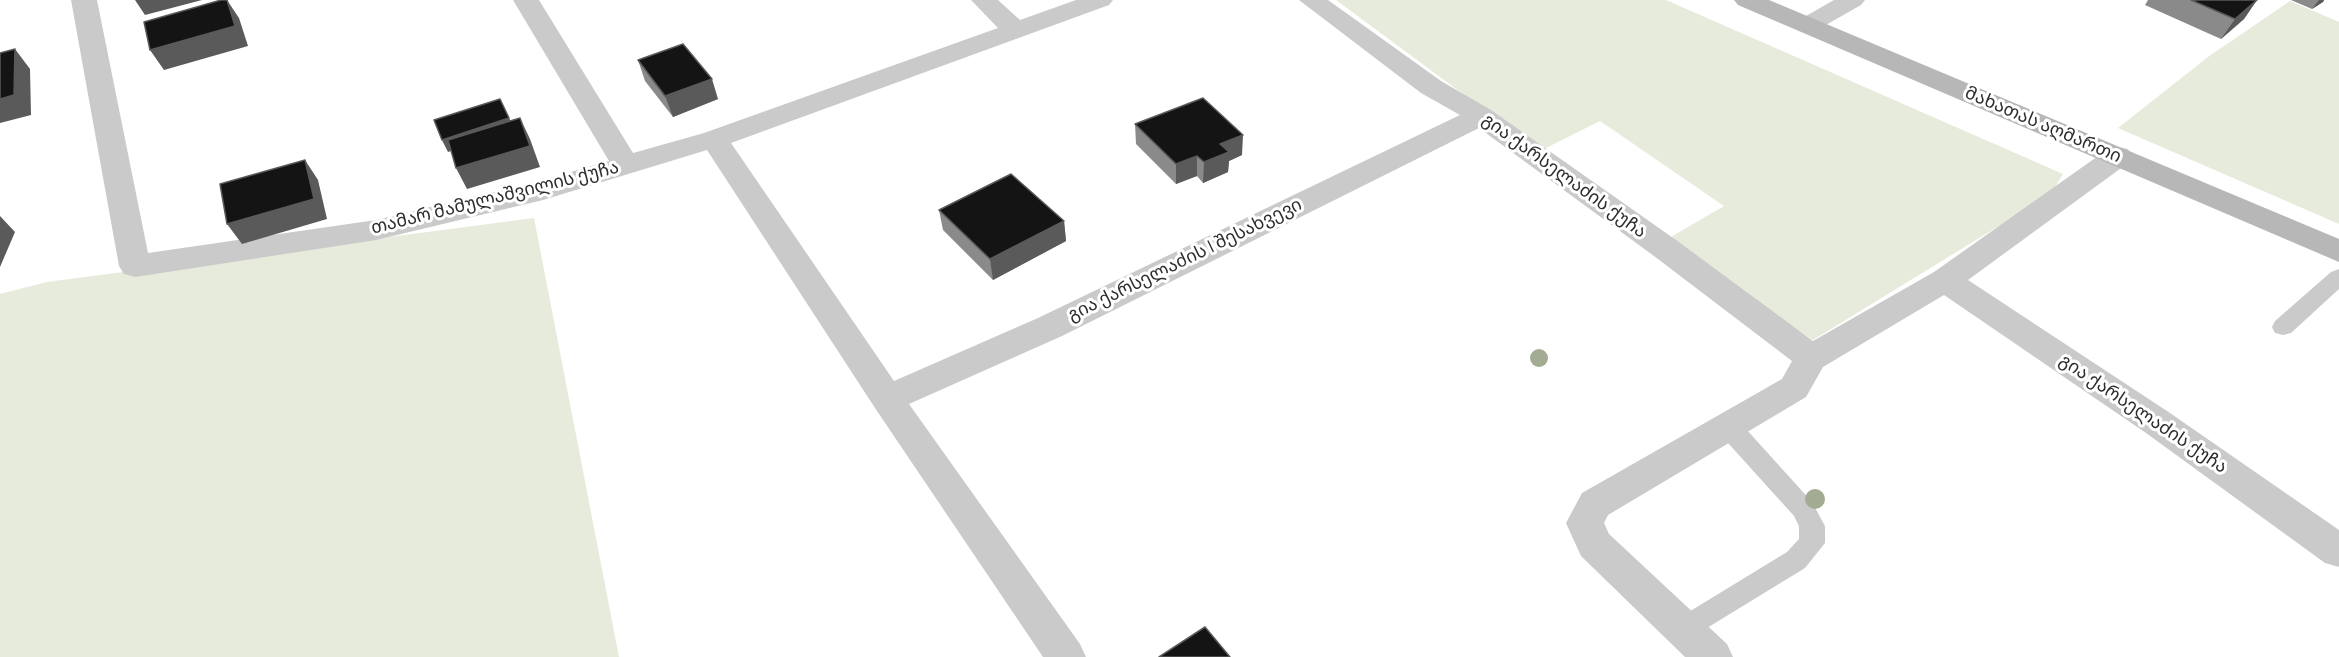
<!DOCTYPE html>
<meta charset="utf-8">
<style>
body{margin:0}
canvas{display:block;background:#fff}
</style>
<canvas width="2339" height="657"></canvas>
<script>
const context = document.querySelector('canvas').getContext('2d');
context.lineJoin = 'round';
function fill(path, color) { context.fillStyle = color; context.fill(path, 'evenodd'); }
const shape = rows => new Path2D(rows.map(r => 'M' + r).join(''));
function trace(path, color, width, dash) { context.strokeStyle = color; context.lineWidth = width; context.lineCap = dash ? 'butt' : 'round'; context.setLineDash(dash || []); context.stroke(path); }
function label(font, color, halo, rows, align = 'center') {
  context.font = font + ' "PT Sans Narrow","Noto Sans Georgian",sans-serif'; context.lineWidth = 6; context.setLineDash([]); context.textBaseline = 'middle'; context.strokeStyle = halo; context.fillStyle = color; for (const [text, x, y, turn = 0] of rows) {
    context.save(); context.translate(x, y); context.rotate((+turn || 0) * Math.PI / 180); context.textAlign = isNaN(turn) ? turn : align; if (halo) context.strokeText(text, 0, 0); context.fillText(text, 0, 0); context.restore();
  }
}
const green = shape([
 [1336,0,1666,0,2063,174,2051,194,1813,340,1664,241,1724,206,1600,121,1540,151],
 [2290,1,2339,22,2339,224,2118,128,2208,57],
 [534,218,619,657,0,657,0,294,47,282]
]);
const lane = shape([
 [2339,269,2339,289,2291,333,2283,335,2275,333,2272,327,2275,321,2331,272,2339,269],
 [1728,417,1737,419,1812,502,1825,526,1825,543,1805,568,1684,642,1674,639,1670,630,1674,621,1787,552,1799,539,1799,526,1794,516,1719,433,1716,426,1719,419,1728,417]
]);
const street = shape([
 [71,0,97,0,148,253,376,220,539,181,609,161,513,0,539,0,633,153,704,133,998,28,971,0,998,0,1020,20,1076,0,1113,0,1109,5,731,143,894,381,1038,318,1460,115,1421,93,1299,0,1328,0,1441,81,1491,110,1676,240,1813,341,1934,272,2108,149,2118,147,2128,149,2132,156,2128,163,1968,280,2170,413,2339,530,2339,567,2325,563,2146,433,1944,295,1823,367,1806,397,1608,515,1604,523,1609,534,1727,644,1733,657,1685,657,1581,556,1566,523,1582,493,1782,379,1792,361,1654,256,1479,128,1062,336,909,404,1080,644,1086,657,1043,657,875,408,707,150,543,200,376,240,135,277,124,274,119,266,71,0],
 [1834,0,1865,0,1861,5,1817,30,1808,33,1799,30,1795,25,1799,20,1834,0]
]);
const secondary = shape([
 [1734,0,1769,0,2339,239,2339,262,1738,5,1734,0]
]);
const trees = [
 [1539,358,9],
 [1815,499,10]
];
const wall = shape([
 [2148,0,2257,0,2244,19,2221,39,2145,5],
 [2291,0,2324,0,2323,2,2312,9],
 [638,60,718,99,673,117,645,81],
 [1135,124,1242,155,1229,161,1228,172,1203,183,1197,176,1176,184,1136,144],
 [939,210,1064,221,1066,241,993,280,943,230]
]);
const shadedWall = shape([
 [135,0,202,0,145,15],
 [227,0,239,18,248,46,164,70,150,50],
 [2257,0,2244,19,2221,39,2235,19],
 [2319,0,2324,0,2323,2,2312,9],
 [15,49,30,69,31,115,0,123,0,99],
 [712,79,718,99,673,117,665,96],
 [509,118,515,129,448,152,442,140],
 [520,118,530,139,540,167,467,189,456,168],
 [1243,135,1242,155,1229,161,1228,172,1203,183,1204,162,1220,144],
 [1197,156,1197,176,1176,184,1176,164],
 [305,160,318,180,327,219,242,244,227,224],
 [0,216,15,232,0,267],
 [1064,221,1066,241,993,280,990,259]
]);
const building = shape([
 [221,0,227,0,235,26,150,50,144,22,221,0],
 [2191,0,2257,0,2235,19,2191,0],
 [683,44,712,79,665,96,638,60,683,44],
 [15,49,14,95,0,99,0,53,15,49],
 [1203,98,1243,135,1220,144,1229,152,1204,162,1197,156,1176,164,1135,124,1203,98],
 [500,99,509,118,442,140,434,120,500,99],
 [520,118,530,146,456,168,448,140,520,118],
 [305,160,314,199,227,224,220,184,305,160],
 [1011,174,1064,221,990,259,939,210,1011,174],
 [1205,627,1230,657,1159,657,1205,627]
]);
const streetNames = [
 ["მახათას აღმართი",2043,125,23],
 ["გია ქარსელაძის ქუჩა",1564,176,36],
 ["თამარ მამულაშვილის ქუჩა",495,198,-14],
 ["გია ქარსელაძის I შესახვევი",1185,260,-26],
 ["გია ქარსელაძის ქუჩა",2143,414,34]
];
fill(green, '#e6ebdb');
fill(lane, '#cacaca');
fill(street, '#cacaca');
fill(secondary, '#b7b7b7');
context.fillStyle = '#a3ac93';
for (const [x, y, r] of trees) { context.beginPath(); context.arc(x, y, r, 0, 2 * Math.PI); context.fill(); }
fill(wall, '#8a8a8a');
fill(shadedWall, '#5a5a5a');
fill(building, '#141414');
trace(building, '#5a5a5a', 1.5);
label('18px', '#2d2d2d', '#fff', streetNames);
</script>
